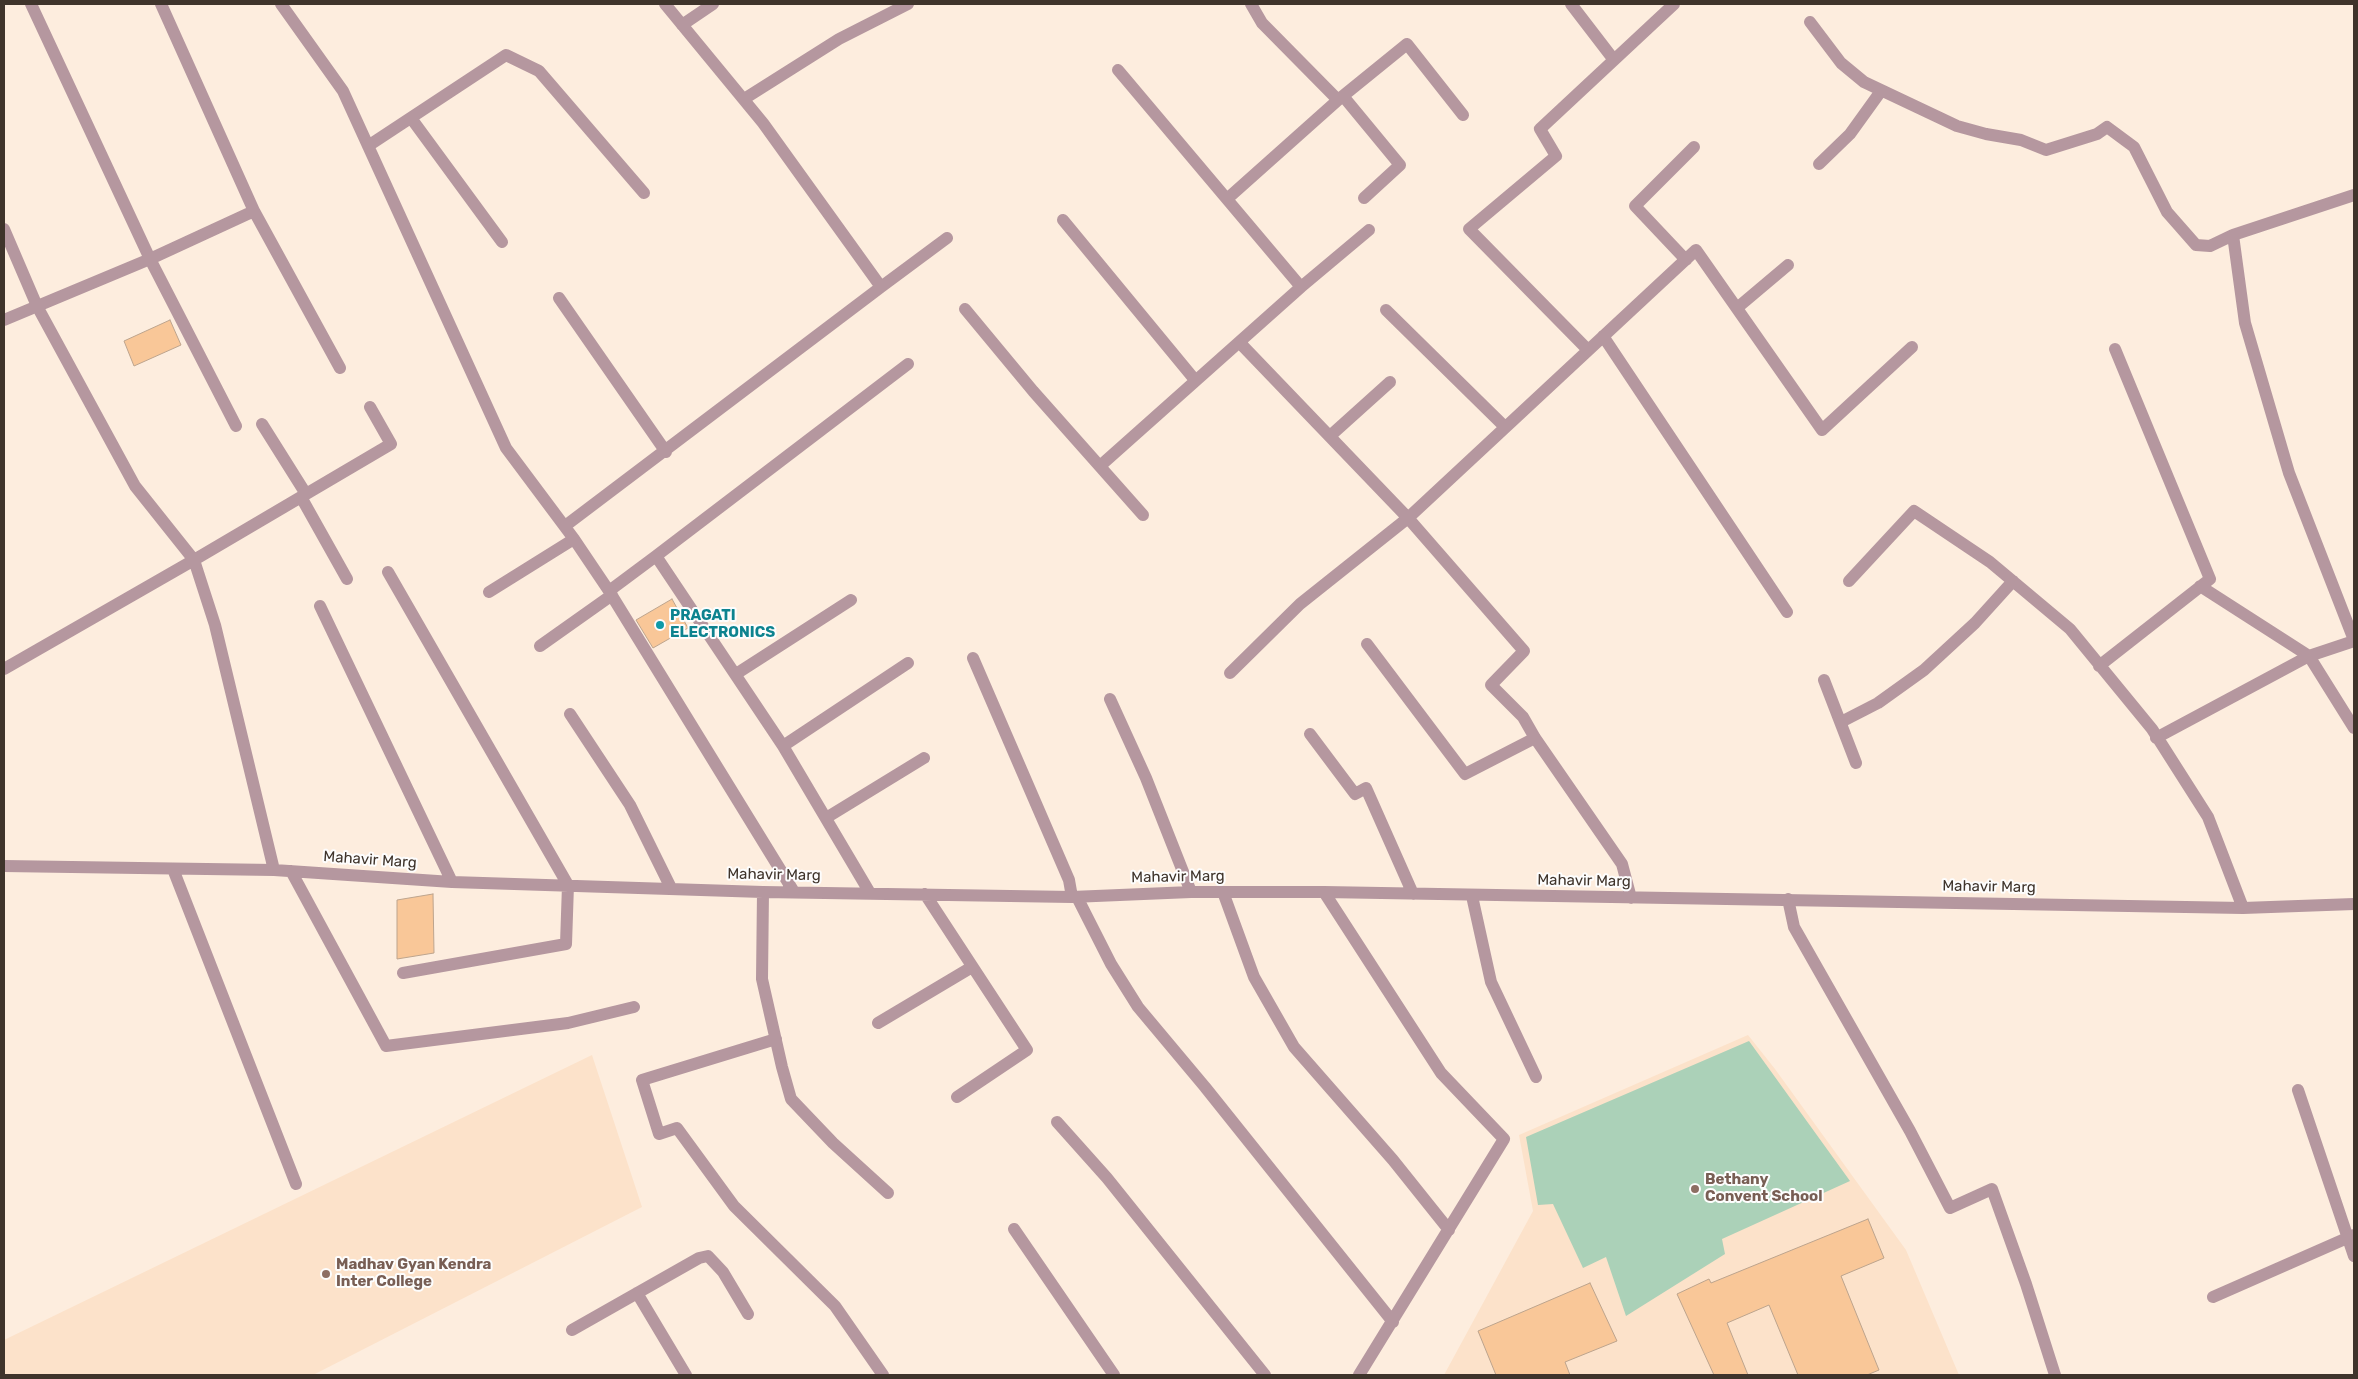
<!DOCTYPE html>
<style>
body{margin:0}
#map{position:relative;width:2358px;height:1379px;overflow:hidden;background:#fdedde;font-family:Rubik,sans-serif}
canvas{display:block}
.frame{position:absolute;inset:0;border:5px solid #3f342b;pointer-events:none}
</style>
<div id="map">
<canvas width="2358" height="1379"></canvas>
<div class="frame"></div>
</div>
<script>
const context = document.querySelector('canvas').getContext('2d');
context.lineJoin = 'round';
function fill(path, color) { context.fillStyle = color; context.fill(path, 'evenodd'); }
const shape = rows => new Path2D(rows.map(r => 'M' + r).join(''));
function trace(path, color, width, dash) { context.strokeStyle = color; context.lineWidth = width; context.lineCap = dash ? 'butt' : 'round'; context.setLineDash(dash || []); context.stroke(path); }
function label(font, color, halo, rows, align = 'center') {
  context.font = font + ' Rubik,sans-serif'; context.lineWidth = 4; context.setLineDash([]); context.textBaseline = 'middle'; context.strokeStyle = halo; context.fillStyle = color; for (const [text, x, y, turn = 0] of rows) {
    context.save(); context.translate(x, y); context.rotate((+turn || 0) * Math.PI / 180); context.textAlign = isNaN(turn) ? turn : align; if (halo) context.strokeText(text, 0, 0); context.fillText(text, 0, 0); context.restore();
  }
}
const built = shape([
 [1748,1035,1775,1069,1906,1250,1959,1375,1444,1375,1533,1211,1519,1135],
 [592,1055,642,1207,313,1375,4,1375,4,1340]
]);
const green = shape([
 [1749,1041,1850,1181,1722,1239,1725,1254,1626,1316,1606,1257,1583,1268,1553,1204,1538,1205,1526,1137]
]);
const building = shape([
 [170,320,181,345,134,366,124,341,170,320],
 [672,599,688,628,653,648,636,620,672,599],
 [433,894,434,953,397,959,397,900,433,894],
 [1868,1219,1884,1258,1841,1276,1879,1370,1867,1375,1798,1375,1769,1305,1727,1323,1748,1375,1714,1375,1677,1294,1709,1279,1711,1283,1868,1219],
 [1590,1283,1617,1341,1565,1362,1570,1375,1496,1375,1478,1331,1590,1283]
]);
const minor = shape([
 [31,4,150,259,236,426],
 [281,4,343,91,506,448,574,539,609,591,794,892],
 [1251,4,1262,23,1338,100],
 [1571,4,1614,60],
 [1810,22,1841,63,1864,82,1957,126,1986,134,2021,140,2046,150,2097,134,2107,127,2134,147,2167,212,2196,245,2210,246,2233,235,2354,195],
 [682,25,713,4],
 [1343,96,1400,165,1364,198],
 [744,99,839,39,908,4],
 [411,118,502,242],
 [368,146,506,55,539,71,644,193],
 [1819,164,1850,134,1881,91],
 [1227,199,1338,100,1407,44,1463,115],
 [254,211,340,368],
 [1063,220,1195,380],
 [4,229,37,306,135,486,194,560,215,625,274,870],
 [2233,235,2245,323,2289,473,2354,640],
 [1686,260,1635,206,1694,147],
 [881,287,947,238],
 [1301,287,1369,230],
 [559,298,666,452],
 [1737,308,1788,265],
 [965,309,1033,391,1143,515],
 [1386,310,1505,427],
 [4,320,150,259,254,211,161,4],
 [1603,336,1787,612],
 [1240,343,1408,518,1524,651,1491,685,1523,717,1535,738,1622,864,1631,898],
 [1588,350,1469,229,1556,156,1540,129,1674,4],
 [262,424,306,494],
 [1330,436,1390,382],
 [1100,466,1301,287,1118,70],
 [301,497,347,579],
 [565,526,881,287,763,123,665,4],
 [388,572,568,885,566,944,403,973],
 [1849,581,1914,511,1990,562,2070,629,2152,729,2208,817,2243,908],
 [2200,586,2309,656,2354,728],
 [609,591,656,556],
 [489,592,574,539],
 [320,606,452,882],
 [1367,644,1465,774,1535,738],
 [540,646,612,595],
 [973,658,1069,880,1072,897],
 [2099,666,2210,579,2115,349],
 [4,669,194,560,391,444,370,407],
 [1230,673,1300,604,1408,518,1696,250,1822,430,1912,347],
 [736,674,851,600],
 [1824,680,1856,763],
 [1110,699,1146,778,1191,892],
 [570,714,630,805,671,888],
 [1841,722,1878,703,1924,670,1975,623,2013,581],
 [1310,734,1355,794,1366,788,1413,894],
 [2156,738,2309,656,2354,641],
 [783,746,908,663],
 [826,818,924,758],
 [4,866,274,870,452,882,763,892,1072,897,1191,892,1324,892,2243,908,2354,904],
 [173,869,296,1184],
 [291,871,386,1046,568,1023,634,1007],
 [763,892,762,979,782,1067,791,1099,833,1143,888,1193],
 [1223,892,1254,977,1294,1047,1393,1160,1449,1230],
 [1324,892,1441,1073,1504,1139,1359,1375],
 [870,893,783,746,656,556,908,364],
 [925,894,1027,1050,957,1097],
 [1472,896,1491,982,1536,1077],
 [1077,897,1111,964,1138,1007,1205,1087,1393,1322],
 [1788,899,1794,927,1910,1131,1950,1208,1992,1189,2026,1284,2055,1375],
 [878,1023,972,967],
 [776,1039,642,1080,659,1134,677,1128,734,1206,835,1306,883,1375],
 [2298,1090,2354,1256],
 [1057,1122,1107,1178,1265,1375],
 [1014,1229,1114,1375],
 [637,1293,686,1375],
 [2213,1297,2354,1235],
 [572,1330,699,1258,708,1256,723,1272,748,1314]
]);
const markers = [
 [660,625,5,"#0f9aa8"],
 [1695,1189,5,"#8d6e63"],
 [326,1274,5,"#8d6e63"]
];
const cultureNames = [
 ["PRAGATI",670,616],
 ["ELECTRONICS",670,633]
];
const streetNames = [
 ["Mahavir Marg",370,860,4],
 ["Mahavir Marg",774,875,1],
 ["Mahavir Marg",1178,877,-1],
 ["Mahavir Marg",1584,881,1],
 ["Mahavir Marg",1989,887,1]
];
const educationNames = [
 ["Bethany",1705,1180],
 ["Convent School",1705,1197],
 ["Madhav Gyan Kendra",336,1265],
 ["Inter College",336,1282]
];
fill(built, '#fce2ca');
fill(green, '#abd1b8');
fill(building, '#f9c798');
trace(building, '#bda48d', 1);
trace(minor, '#b5979f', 12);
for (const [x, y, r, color] of markers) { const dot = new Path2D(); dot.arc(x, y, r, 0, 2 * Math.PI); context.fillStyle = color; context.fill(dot); trace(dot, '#fdfdfd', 2); }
label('bold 15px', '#0d838f', '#fdfdfd', cultureNames, 'left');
label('15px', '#3f342b', '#fdfdfd', streetNames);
label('bold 15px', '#785e54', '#fdfdfd', educationNames, 'left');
</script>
